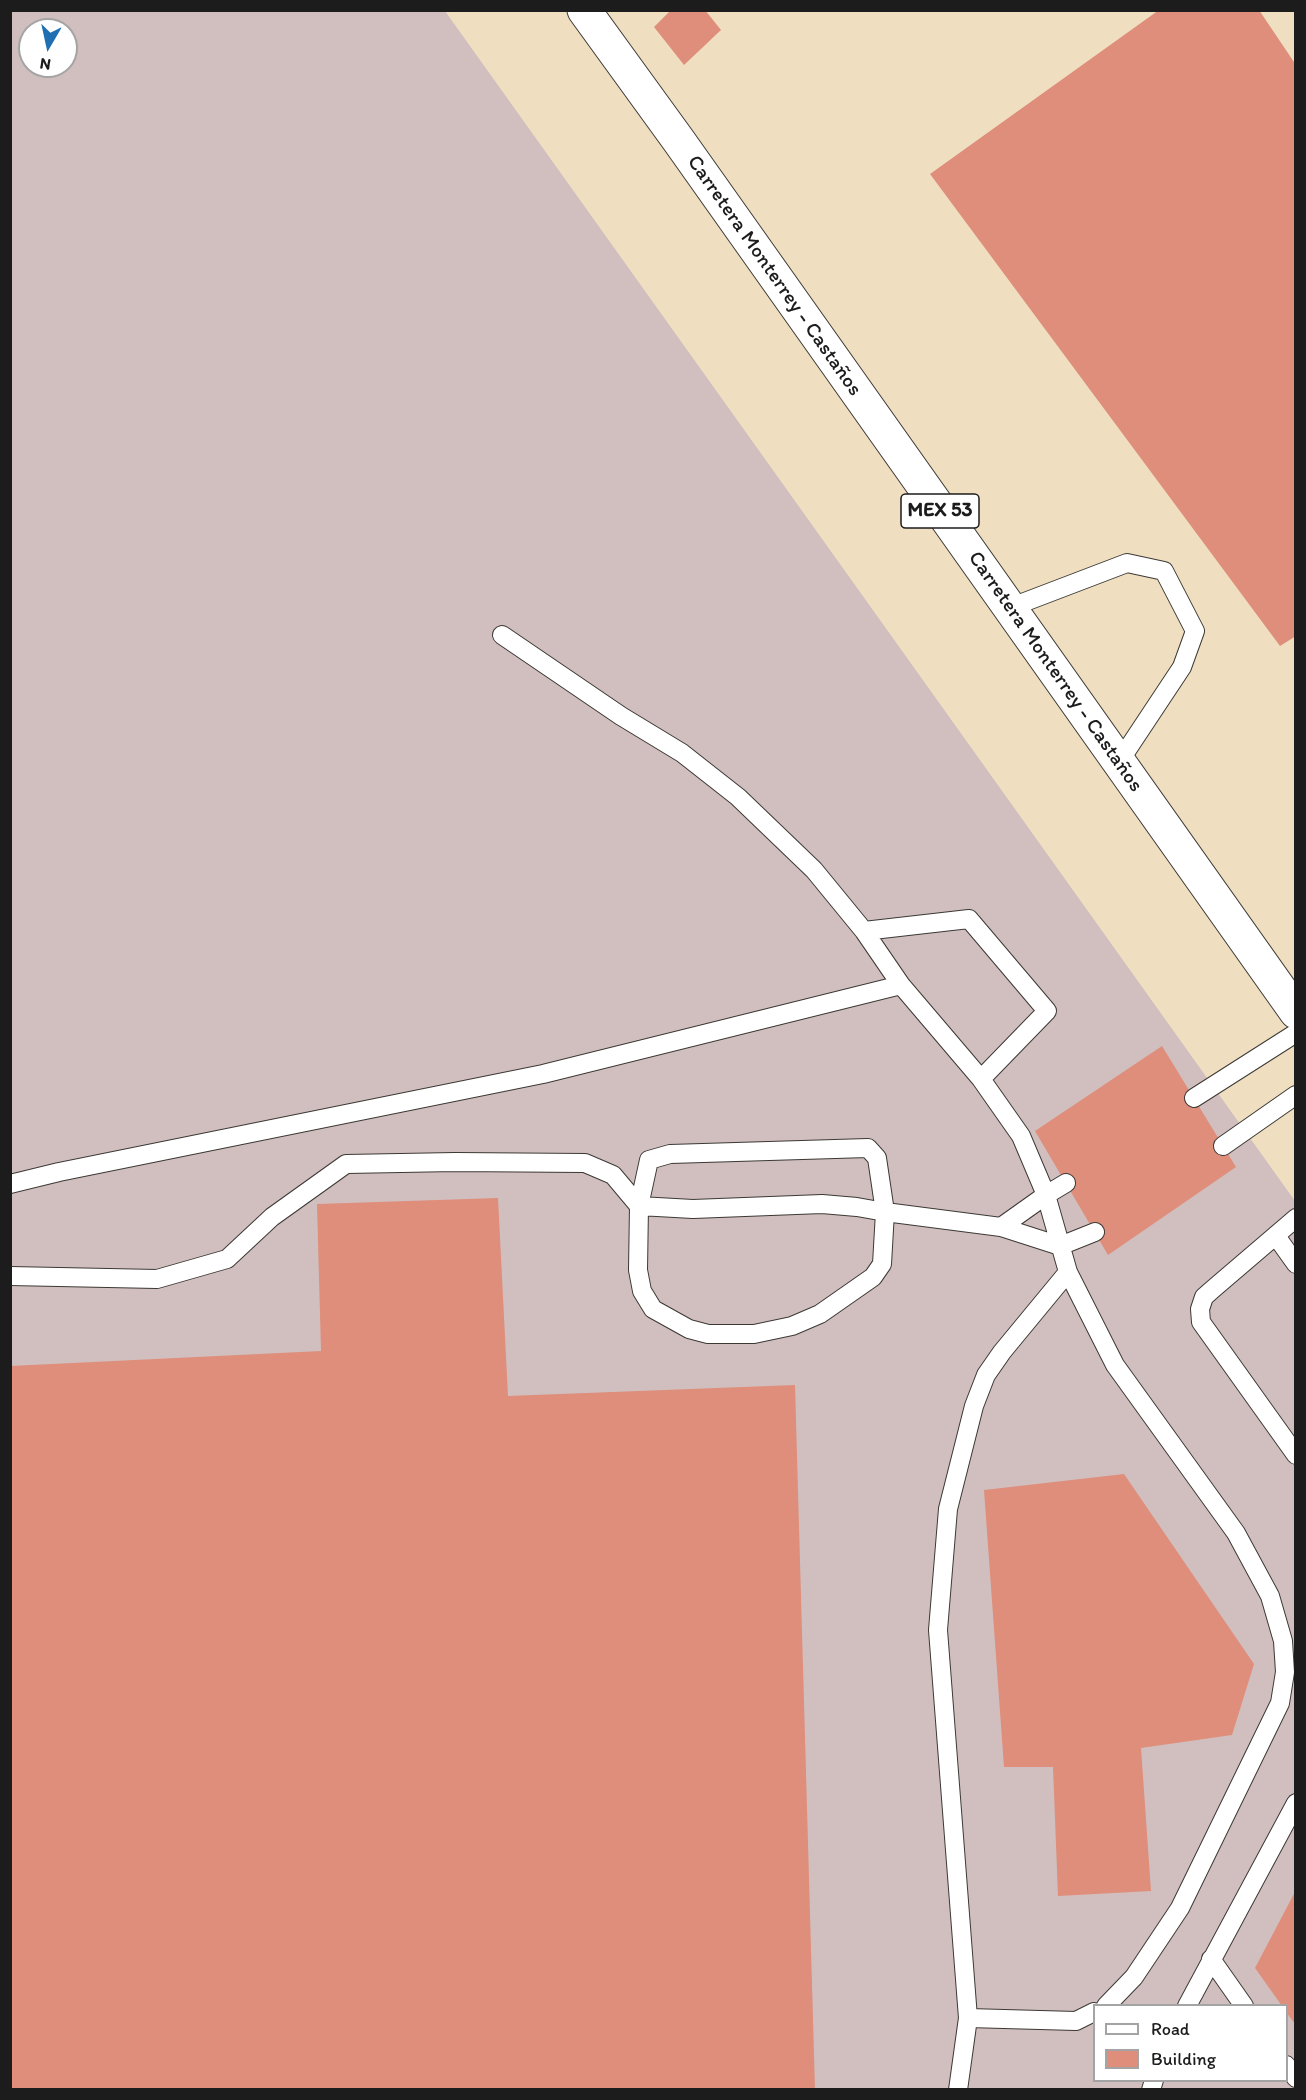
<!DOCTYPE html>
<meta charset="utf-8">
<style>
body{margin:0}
#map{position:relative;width:1306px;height:2100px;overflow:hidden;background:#efdfc0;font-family:Itim,sans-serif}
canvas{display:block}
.frame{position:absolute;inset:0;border:12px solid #1c1c1c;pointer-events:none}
.legend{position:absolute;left:1093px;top:2004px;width:195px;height:78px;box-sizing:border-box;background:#fff;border:2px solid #a4a4a4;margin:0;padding:8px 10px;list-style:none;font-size:18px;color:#1c1c1c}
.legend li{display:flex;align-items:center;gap:12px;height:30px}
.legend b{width:30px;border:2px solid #a4a4a4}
.north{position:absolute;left:18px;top:18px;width:60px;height:60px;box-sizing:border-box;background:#fff;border:2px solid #a4a4a4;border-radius:50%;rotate:189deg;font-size:16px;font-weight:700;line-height:24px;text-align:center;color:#1c1c1c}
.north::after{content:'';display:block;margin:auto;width:21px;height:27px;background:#1f6fb2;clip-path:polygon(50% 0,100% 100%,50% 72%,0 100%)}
</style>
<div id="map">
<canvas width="1306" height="2100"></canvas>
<div class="frame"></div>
<ul class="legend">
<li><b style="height:8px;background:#fff"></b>Road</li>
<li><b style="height:16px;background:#de8e7b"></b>Building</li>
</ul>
<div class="north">N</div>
</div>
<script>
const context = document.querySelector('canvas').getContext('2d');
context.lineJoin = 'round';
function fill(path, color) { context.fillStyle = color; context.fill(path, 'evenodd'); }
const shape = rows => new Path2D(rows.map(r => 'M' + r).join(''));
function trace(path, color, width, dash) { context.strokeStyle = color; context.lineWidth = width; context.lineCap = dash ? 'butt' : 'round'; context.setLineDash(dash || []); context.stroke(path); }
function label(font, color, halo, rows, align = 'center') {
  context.font = font + ' Itim,sans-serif'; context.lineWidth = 4.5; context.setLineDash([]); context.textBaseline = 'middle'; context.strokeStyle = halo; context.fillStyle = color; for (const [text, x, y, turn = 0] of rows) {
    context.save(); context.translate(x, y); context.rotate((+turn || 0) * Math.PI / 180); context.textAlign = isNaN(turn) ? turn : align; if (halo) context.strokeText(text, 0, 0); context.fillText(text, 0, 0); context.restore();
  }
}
const industrial = shape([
 [11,11,445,11,1295,1201,1295,2089,11,2090],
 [30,30,66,30,66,66,30,66],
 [1094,2006,1286,2006,1286,2080,1094,2080]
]);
const building = shape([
 [671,10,705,10,721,30,684,65,654,27],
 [1159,10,1259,10,1296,65,1296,636,1280,646,930,174],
 [1162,1046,1236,1167,1108,1255,1035,1131],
 [498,1198,508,1396,795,1385,815,2090,10,2090,10,1366,321,1351,317,1204],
 [1124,1474,1254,1664,1232,1735,1141,1748,1151,1891,1058,1896,1053,1767,1004,1767,984,1490],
 [1296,1890,1296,2025,1286,2012,1286,2006,1282,2006,1255,1968]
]);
const lane = shape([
 [1009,608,1127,563,1164,571,1195,631,1182,667,1119,762],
 [502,635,621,716,682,753,738,797,814,870,864,931,901,985],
 [864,931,969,919,1047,1011,981,1079],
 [1194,1098,1296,1033],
 [1223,1146,1296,1095],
 [868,1148,877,1158,885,1212,882,1264,873,1277,820,1314,792,1326,754,1334,708,1334,689,1329,653,1309,642,1291,638,1270,639,1206,649,1160,670,1154,868,1148],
 [10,1184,59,1172,543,1074,901,985,981,1079,1021,1136,1046,1195,1068,1272,1115,1365,1236,1533,1270,1596,1283,1641,1285,1672,1280,1703,1180,1908,1134,1977,1106,2006],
 [1296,1218,1213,1289,1204,1297,1200,1309,1201,1322,1296,1455],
 [1001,1227,1046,1195,1066,1183],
 [1276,1236,1296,1264],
 [10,1276,157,1279,227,1259,272,1217,346,1164,455,1162,585,1163,613,1175,639,1206,693,1209,822,1204,857,1207,885,1212,1001,1227,1060,1246,1095,1232],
 [1211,1959,1244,2006],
 [1187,2006,1296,1803],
 [968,2018,1076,2021,1094,2012],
 [1286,2065,1296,2078],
 [958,2090,968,2018,938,1630,948,1509,974,1406,986,1375,1002,1352,1068,1272],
 [1151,2090,1154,2080]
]);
const primary = shape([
 [584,10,679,141,1296,1012]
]);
const shields = [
 [940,511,78]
];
const shieldNames = [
 ["MEX 53",940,511]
];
const streetNames = [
 ["Carretera Monterrey - Castaños",774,276,55],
 ["Carretera Monterrey - Castaños",1055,672,55]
];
fill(industrial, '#d1bfbf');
fill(building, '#de8e7b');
trace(lane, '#3c3935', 20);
trace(primary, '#3c3935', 35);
trace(lane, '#fff', 18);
trace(primary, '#fff', 33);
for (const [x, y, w] of shields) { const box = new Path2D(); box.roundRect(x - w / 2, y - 17, w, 34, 4.5); context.fillStyle = '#fff'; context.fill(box); trace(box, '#1c1c1c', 1.5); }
label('bold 20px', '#1c1c1c', null, shieldNames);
label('21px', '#1c1c1c', '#fff', streetNames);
</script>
